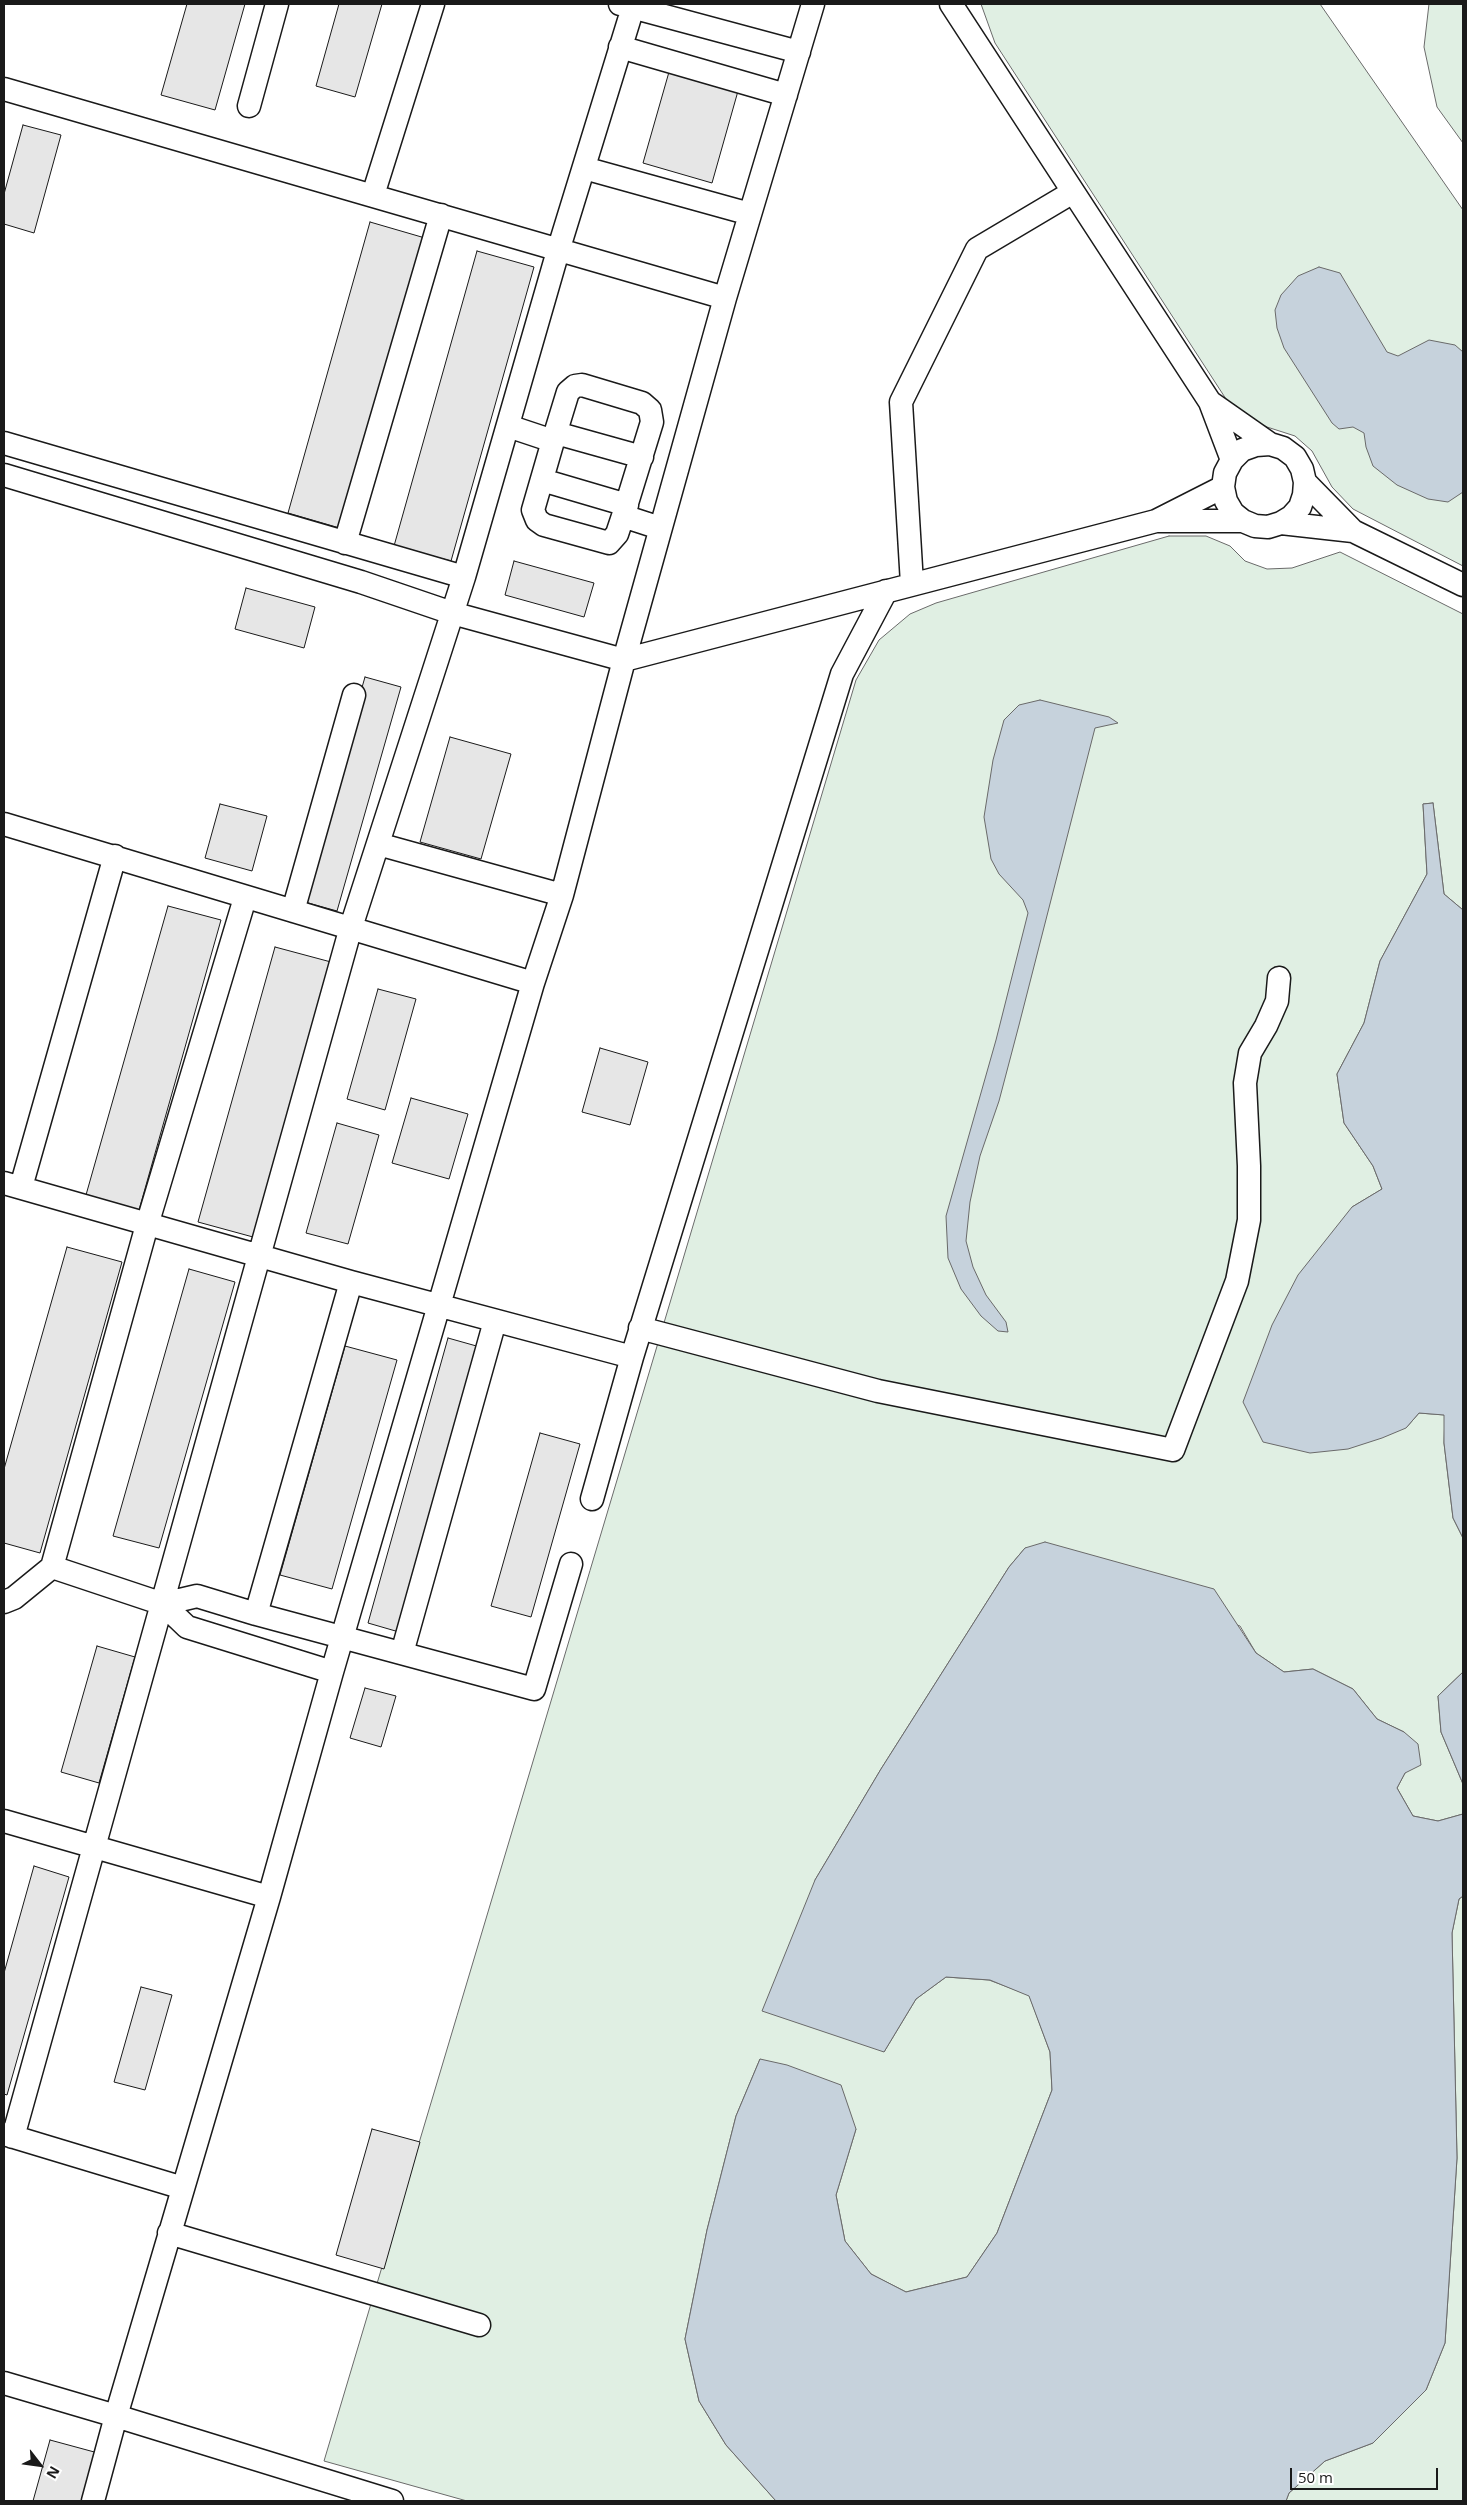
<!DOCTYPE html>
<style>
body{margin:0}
#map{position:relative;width:1467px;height:2505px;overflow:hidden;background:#fff;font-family:"Open Sans",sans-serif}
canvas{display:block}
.frame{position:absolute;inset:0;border:5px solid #1a1a1a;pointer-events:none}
.north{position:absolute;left:15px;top:2440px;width:50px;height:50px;-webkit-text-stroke:4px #fff;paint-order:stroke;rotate:120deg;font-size:14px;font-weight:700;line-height:20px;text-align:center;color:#1a1a1a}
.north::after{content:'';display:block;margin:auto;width:18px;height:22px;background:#1a1a1a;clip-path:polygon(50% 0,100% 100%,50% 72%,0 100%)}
.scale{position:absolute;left:1290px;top:2468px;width:148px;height:22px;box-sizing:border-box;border:2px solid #1a1a1a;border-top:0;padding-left:6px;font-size:15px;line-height:18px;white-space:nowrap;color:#1a1a1a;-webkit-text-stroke:4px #fff;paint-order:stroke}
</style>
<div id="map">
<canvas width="1467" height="2505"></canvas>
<div class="frame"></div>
<div class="north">N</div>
<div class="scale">50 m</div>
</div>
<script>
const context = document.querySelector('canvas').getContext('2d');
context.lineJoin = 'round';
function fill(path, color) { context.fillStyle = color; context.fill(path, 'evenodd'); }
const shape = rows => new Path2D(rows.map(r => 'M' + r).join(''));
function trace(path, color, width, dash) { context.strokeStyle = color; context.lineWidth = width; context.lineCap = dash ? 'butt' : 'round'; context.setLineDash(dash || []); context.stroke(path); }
const green = shape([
 [981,4,1320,4,1463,210,1463,566,1353,509,1332,487,1312,451,1295,436,1267,427,1244,416,1226,399,995,43,981,4],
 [1429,4,1463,4,1463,143,1437,107,1424,47,1429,4],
 [1169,536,1206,536,1230,546,1245,561,1267,569,1292,568,1340,552,1463,614,1463,910,1444,894,1433,803,1423,804,1427,874,1380,961,1364,1023,1337,1074,1344,1123,1373,1166,1382,1189,1352,1207,1406,1428,1419,1413,1445,1415,1444,1443,1453,1518,1463,1538,1463,1672,1438,1696,1441,1732,1463,1784,1463,1814,1438,1821,1413,1816,1397,1788,1405,1773,1404,1732,1377,1719,1353,1689,1313,1669,1284,1672,1256,1653,1240,1626,1025,1548,1009,1567,881,1769,815,1880,884,2052,916,1999,946,1977,989,1980,1029,1995,1050,2052,1052,2090,997,2233,967,2277,906,2292,871,2274,845,2241,836,2195,856,2129,760,2059,736,2116,707,2230,685,2339,699,2401,726,2445,776,2501,467,2501,324,2461,856,680,879,640,910,614,936,603,1169,536],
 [1463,1896,1463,2501,1286,2501,1289,2493,1325,2461,1373,2443,1426,2390,1445,2343,1457,2158,1452,1933,1459,1899,1463,1896]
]);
const water = shape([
 [1319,267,1340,273,1387,352,1398,356,1429,340,1455,345,1463,352,1463,492,1448,502,1428,499,1397,485,1373,466,1366,447,1364,433,1353,427,1339,429,1332,423,1284,348,1277,328,1275,310,1281,295,1298,276,1319,267],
 [1040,700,1109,717,1118,723,1095,728,1019,1025,999,1101,980,1156,970,1202,966,1241,973,1267,986,1295,1006,1322,1008,1332,998,1331,981,1316,961,1289,948,1258,946,1216,996,1040,1028,913,1023,900,999,874,991,859,984,817,993,760,1004,720,1019,705,1040,700],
 [1433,803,1444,894,1463,910,1463,1538,1453,1518,1444,1443,1444,1415,1419,1413,1406,1428,1382,1438,1348,1449,1310,1453,1263,1442,1243,1402,1272,1325,1298,1275,1352,1207,1382,1189,1373,1166,1344,1123,1337,1074,1364,1023,1380,961,1427,874,1423,804,1433,803],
 [1045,1542,1214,1589,1256,1653,1284,1672,1313,1669,1353,1689,1377,1719,1404,1732,1418,1744,1421,1765,1405,1773,1397,1788,1413,1816,1438,1821,1463,1814,1463,1896,1459,1899,1452,1933,1457,2158,1445,2343,1426,2390,1373,2443,1325,2461,1289,2493,1286,2501,776,2501,726,2445,699,2401,685,2339,707,2230,736,2116,760,2059,787,2065,841,2085,856,2129,836,2195,845,2241,871,2274,906,2292,967,2277,997,2233,1052,2090,1050,2052,1029,1996,990,1980,946,1977,916,1999,884,2052,762,2011,815,1880,881,1769,1009,1567,1025,1548,1045,1542],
 [1463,1672,1463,1784,1441,1732,1438,1696,1463,1672]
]);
const building = shape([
 [187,4,245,4,215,110,161,95,187,4],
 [339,4,382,4,355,97,316,86,339,4],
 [669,72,738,91,712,183,643,163,669,72],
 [23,125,61,135,34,233,4,224,4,194,23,125],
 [370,222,425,238,343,529,288,513,370,222],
 [477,251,534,267,451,561,394,546,477,251],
 [514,561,594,583,584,617,505,595,514,561],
 [246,588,315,607,304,648,235,629,246,588],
 [365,677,401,687,337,911,301,901,365,677],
 [450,737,511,754,481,859,420,842,450,737],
 [220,804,267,816,252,871,205,858,220,804],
 [168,906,221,920,137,1217,84,1202,168,906],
 [275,947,331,962,253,1237,198,1222,275,947],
 [378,989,416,999,385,1110,347,1099,378,989],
 [600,1048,648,1062,630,1125,582,1112,600,1048],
 [411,1098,468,1114,449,1179,392,1163,411,1098],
 [337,1123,379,1135,348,1244,306,1233,337,1123],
 [67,1247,122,1262,40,1553,4,1543,4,1469,67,1247],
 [189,1269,235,1282,159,1548,113,1536,189,1269],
 [448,1338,480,1347,399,1632,368,1623,448,1338],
 [345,1346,397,1360,332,1589,280,1575,345,1346],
 [540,1433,580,1444,531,1617,491,1606,540,1433],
 [97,1646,135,1657,99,1783,61,1772,97,1646],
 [365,1688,396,1696,381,1747,350,1738,365,1688],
 [34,1866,69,1877,7,2095,4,2094,4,1973,34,1866],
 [141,1987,172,1995,145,2090,114,2082,141,1987],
 [372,2129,420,2142,384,2269,336,2255,372,2129],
 [50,2440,98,2453,84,2501,33,2501,50,2440]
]);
const minor = shape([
 [620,4,799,52],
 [951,4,1210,402,1232,460],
 [620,47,786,95],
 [4,89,725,298],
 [249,106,277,4],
 [584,168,750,214],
 [373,195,433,4],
 [1210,402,1270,444,1283,448,1295,457,1302,469,1305,482,1304,495,1300,507,1291,517,1281,523,1268,527,1255,526,1243,521,1233,513,1226,501,1223,487,1225,473,1232,460,1242,450,1256,445,1270,444],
 [508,426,553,441,568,392,575,386,582,385,642,403,650,410,652,422,623,516],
 [556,433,642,457],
 [553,441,533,510,537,520,544,525,609,543,617,534,623,516,660,528],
 [4,443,464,577],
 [4,475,361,582,452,613,624,660,1156,521,1223,487],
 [542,480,627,505],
 [1305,482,1353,531],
 [1160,521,1243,521],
 [1281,523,1353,531,1463,585],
 [345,543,441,215],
 [912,584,901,402,977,249,1073,192],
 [4,824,533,983],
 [378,844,562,895],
 [293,911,354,695],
 [4,1183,351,1282,632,1357,842,674,886,591],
 [21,1187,115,856],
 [640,1328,878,1391,1173,1450,1237,1281,1249,1220,1249,1166,1245,1083,1250,1053,1266,1026,1277,1001,1279,978],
 [592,1499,632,1357],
 [52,1567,147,1225,245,898],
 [4,1602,14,1598,52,1567,163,1604,187,1627,332,1672],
 [163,1604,197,1596,256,1614,534,1689,571,1564],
 [256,1614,351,1282],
 [402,1653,495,1321],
 [4,1821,269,1897],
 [4,2134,183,2188],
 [13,2137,351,927,464,577,558,251,634,4],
 [169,2233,479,2325],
 [4,2383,116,2416,269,1897,332,1672,533,983,562,895,624,660,725,298,813,4],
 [93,2501,116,2416,392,2501]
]);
fill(green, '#e0efe3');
trace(green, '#6a6a6a', 1);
fill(water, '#c6d2dc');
trace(water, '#6a6a6a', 1);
fill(building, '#e6e6e6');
trace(building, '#1a1a1a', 1);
trace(minor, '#1a1a1a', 25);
trace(minor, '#fff', 22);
</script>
